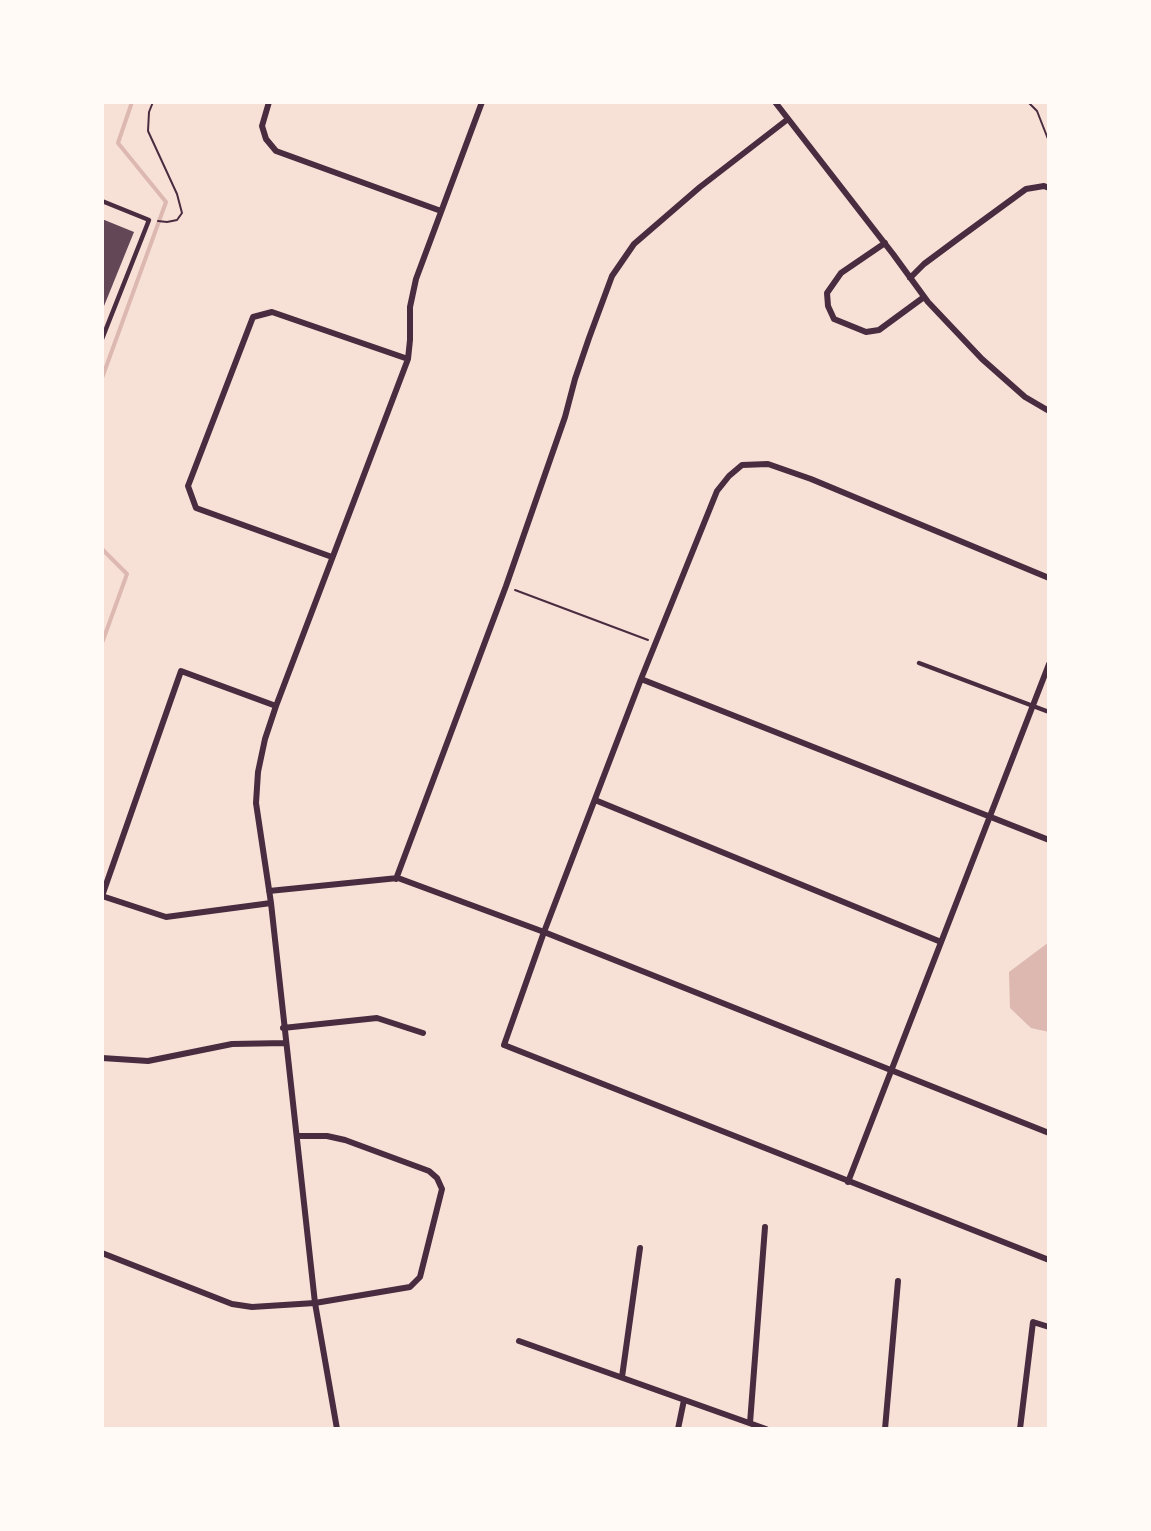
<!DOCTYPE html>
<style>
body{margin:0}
#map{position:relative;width:1151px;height:1531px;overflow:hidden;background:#f7e1d7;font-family:Georgia,serif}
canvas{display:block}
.frame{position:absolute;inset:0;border:104px solid #fffaf5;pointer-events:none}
</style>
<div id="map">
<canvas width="1151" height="1531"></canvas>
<div class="frame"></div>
</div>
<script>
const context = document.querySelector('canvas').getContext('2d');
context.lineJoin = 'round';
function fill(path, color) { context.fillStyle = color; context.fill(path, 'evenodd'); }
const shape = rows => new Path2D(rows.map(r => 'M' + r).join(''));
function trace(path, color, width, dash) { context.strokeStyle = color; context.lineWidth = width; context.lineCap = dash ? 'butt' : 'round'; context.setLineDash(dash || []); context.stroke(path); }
const water = shape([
 [1049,942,1049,1032,1031,1028,1010,1008,1009,972]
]);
const stream = shape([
 [102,378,166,202,118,143,132,102],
 [102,549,127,574,102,643]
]);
const building = shape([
 [102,219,134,232,102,311]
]);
const path = shape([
 [153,102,149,112,148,131,177,194,182,213,177,220,167,222,158,221],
 [1028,102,1037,111,1048,139,1049,147],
 [515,590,648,640]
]);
const service = shape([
 [102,201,149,220,102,339],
 [919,663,1049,712]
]);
const minor = shape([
 [269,102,262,126,266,139,276,151,441,211],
 [775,102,893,254,928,302,982,359,1025,397,1049,411],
 [885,243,841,273,827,293,828,306,834,319,866,332,879,330,924,297],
 [910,278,924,264,959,238,1026,189,1044,186,1049,188],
 [332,557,196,508,188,486,253,317,272,312,408,359],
 [1049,578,811,479,768,464,742,465,729,476,717,491,641,679,544,932,504,1045,1049,1260],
 [641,679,1049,840],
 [595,800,941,942],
 [396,879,506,586,565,417,575,379,589,338,612,276,634,244,700,187,788,119],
 [269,891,398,878,544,932,1049,1133],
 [271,903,166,917,102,896,181,671,276,706],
 [283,1028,377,1018,423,1033],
 [102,1058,148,1061,232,1044,286,1043],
 [848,1182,1049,664],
 [102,1253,232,1304,252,1307,315,1303,410,1287,420,1277,442,1189,437,1178,429,1171,345,1140,327,1136,297,1136],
 [519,1341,766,1429],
 [622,1377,640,1248],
 [750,1423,765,1227],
 [337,1429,315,1303,271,903,256,803,258,772,265,739,276,706,408,359,410,340,410,307,416,279,482,102],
 [678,1429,684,1400],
 [885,1429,898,1281],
 [1020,1429,1033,1322,1049,1327]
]);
fill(water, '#dcb8b0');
trace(stream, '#dcb8b0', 4);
fill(building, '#644757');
trace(path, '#4a2c40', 2);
trace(service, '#4a2c40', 4.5);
trace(minor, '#4a2c40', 6);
</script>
